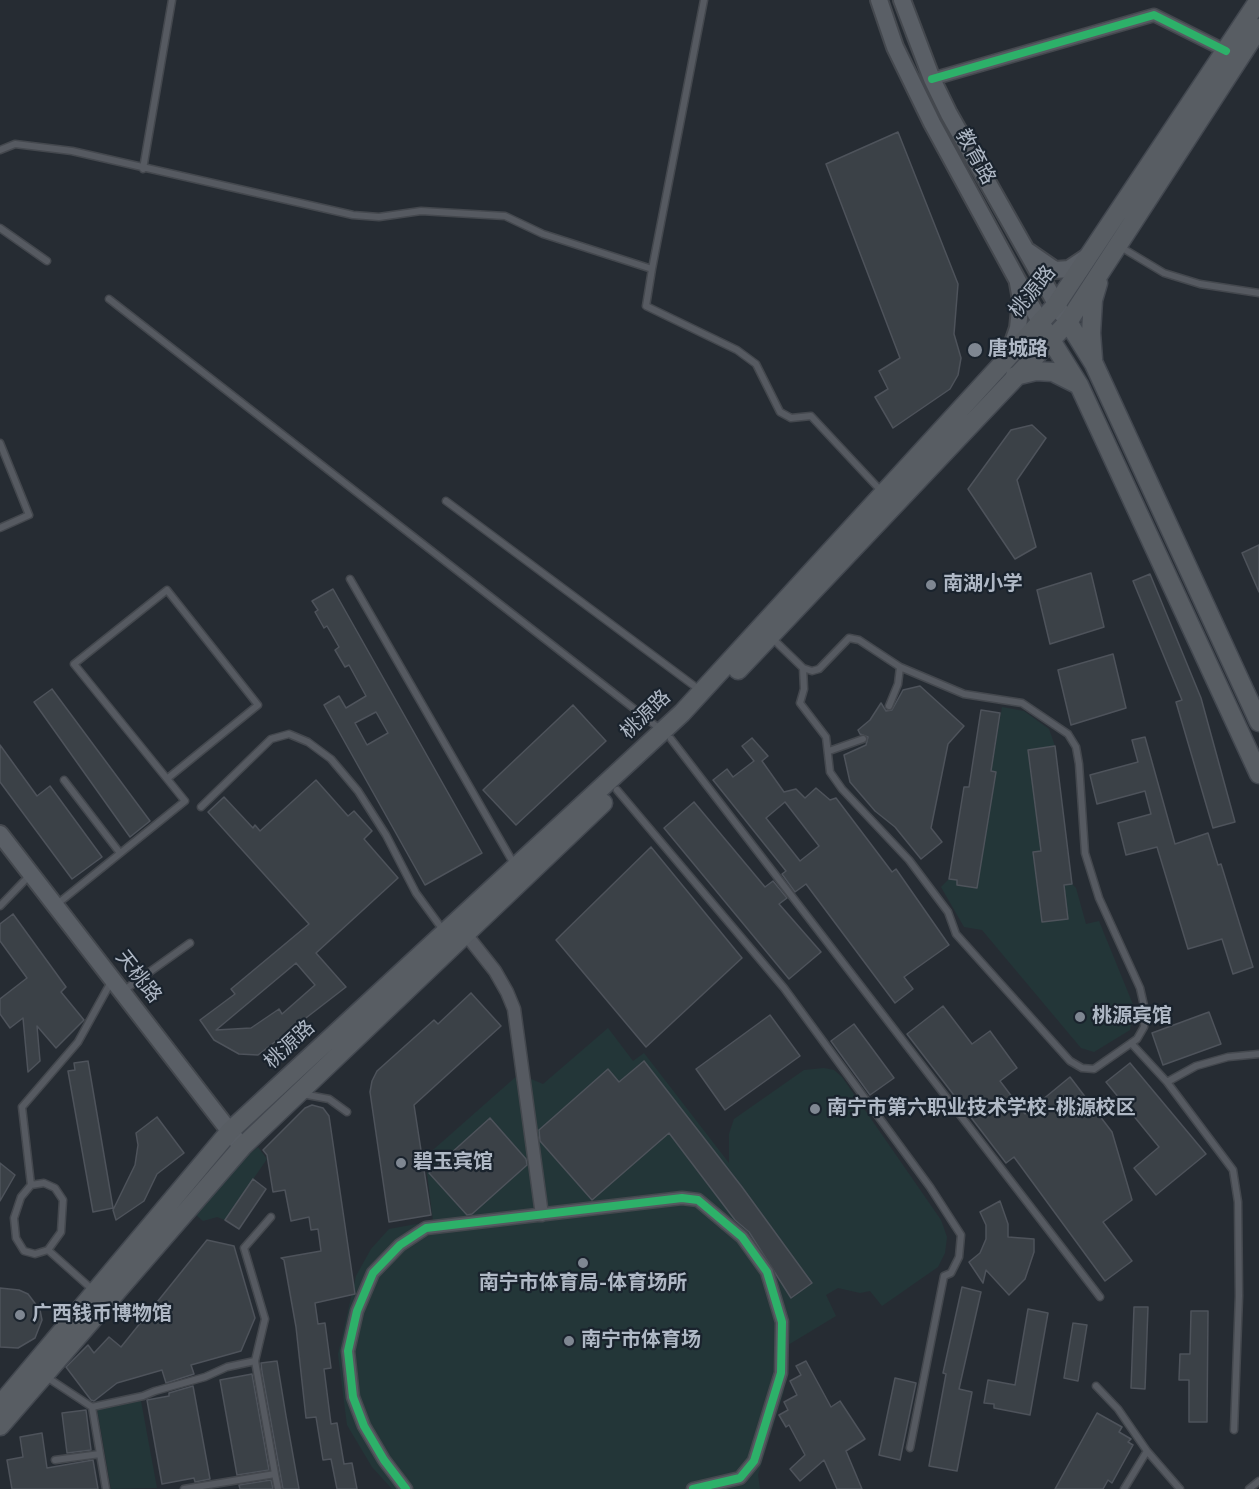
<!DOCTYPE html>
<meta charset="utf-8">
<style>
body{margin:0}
canvas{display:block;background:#262c33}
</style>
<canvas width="1259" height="1489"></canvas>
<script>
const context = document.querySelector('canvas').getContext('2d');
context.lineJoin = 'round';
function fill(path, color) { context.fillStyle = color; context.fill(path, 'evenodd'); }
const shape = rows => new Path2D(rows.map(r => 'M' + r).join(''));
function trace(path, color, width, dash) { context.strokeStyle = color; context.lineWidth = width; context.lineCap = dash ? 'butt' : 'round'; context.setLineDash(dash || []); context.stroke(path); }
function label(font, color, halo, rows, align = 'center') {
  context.font = font + ' "Space Grotesk","Noto Sans SC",sans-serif'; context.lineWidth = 4.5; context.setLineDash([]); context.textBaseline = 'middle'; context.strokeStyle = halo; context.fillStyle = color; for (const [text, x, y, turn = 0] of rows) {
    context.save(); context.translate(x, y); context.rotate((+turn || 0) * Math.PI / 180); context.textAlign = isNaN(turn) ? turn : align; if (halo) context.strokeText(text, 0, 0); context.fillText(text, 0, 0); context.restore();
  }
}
const green = shape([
 [1002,707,1024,711,1049,729,1055,746,1028,750,1041,851,1033,853,1042,922,1068,919,1064,885,1072,884,1076,888,1086,924,1099,921,1134,1007,1130,1030,1094,1052,1081,1048,982,930,964,927,941,887,949,879,957,880,957,885,977,888,996,772,991,771],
 [608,1028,633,1061,644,1053,729,1163,729,1134,734,1119,804,1070,824,1068,834,1070,842,1077,941,1220,947,1237,945,1253,938,1267,882,1306,870,1291,860,1293,838,1288,826,1295,836,1316,788,1345,784,1391,758,1475,760,1489,392,1489,372,1467,347,1425,338,1354,356,1276,371,1249,389,1229,433,1221,425,1157,519,1074,543,1084],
 [258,1147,267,1159,225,1220,217,1217,203,1221,195,1214,238,1163],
 [141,1401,157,1488,111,1489,97,1409]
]);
const building = shape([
 [898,132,958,284,954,334,961,358,958,375,950,389,893,428,875,397,888,389,879,371,900,358,826,164,898,132],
 [1032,425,1046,438,1017,480,1036,547,1015,559,968,489,1011,430,1032,425],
 [1259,545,1259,592,1242,553,1259,545],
 [1091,573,1104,627,1050,644,1037,590,1091,573],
 [1150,574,1201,698,1235,822,1213,828,1176,702,1182,700,1133,581,1150,574],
 [333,589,482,853,425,885,324,705,339,696,346,708,366,696,349,665,345,667,335,650,339,647,327,626,324,628,315,612,318,610,312,601,333,589],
 [376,712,388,733,367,745,355,723,376,712],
 [1113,654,1126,708,1071,725,1058,670,1113,654],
 [920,686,964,726,948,744,931,828,942,842,921,859,895,827,875,811,850,782,844,755,866,745,868,737,860,734,858,730,870,720,881,703,886,711,892,710,903,690,920,686],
 [52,689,150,821,130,837,34,702,52,689],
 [573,705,606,741,516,825,483,790,573,705],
 [981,710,1000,713,991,771,996,772,977,888,957,885,957,880,949,879,964,787,969,787,981,710],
 [1145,737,1175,844,1208,833,1218,865,1221,864,1253,967,1233,974,1222,939,1188,949,1157,847,1126,855,1118,823,1151,814,1145,791,1097,804,1090,775,1138,762,1132,740,1145,737],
 [752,738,768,756,762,761,784,792,796,789,805,798,816,788,830,800,836,798,892,872,896,869,949,945,904,977,913,989,895,1003,806,884,795,892,782,874,786,871,713,780,727,769,733,777,754,761,742,746,752,738],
 [785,802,819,846,800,861,766,818,785,802],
 [0,745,37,796,50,786,102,857,72,879,0,782,0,745],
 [1055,746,1072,884,1064,885,1068,919,1042,922,1033,852,1041,851,1028,750,1055,746],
 [316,780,348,816,354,811,372,831,364,839,398,878,316,953,346,987,258,1055,239,1054,214,1040,200,1020,235,994,231,989,309,924,208,812,224,797,253,828,255,825,260,831,316,780],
 [296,963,315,985,282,1014,279,1009,251,1028,216,1030,296,963],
 [694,802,765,887,773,881,787,898,779,904,821,952,789,979,664,828,694,802],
 [651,847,742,958,646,1047,556,940,651,847],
 [13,914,66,987,61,992,84,1020,56,1048,37,1026,40,1061,28,1072,23,1018,10,1028,0,1014,0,999,27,978,0,941,0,924,13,914],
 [471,993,501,1026,414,1105,431,1215,389,1222,370,1092,372,1081,377,1071,434,1020,438,1024,471,993],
 [943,1006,972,1044,990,1031,1017,1068,1000,1081,1025,1114,1070,1077,1112,1132,1132,1200,1103,1222,1132,1261,1105,1281,1014,1157,1006,1163,907,1034,943,1006],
 [1209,1012,1221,1044,1163,1065,1152,1033,1209,1012],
 [770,1015,800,1056,725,1110,696,1069,770,1015],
 [854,1024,894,1078,870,1095,831,1041,854,1024],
 [88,1061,113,1208,93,1212,68,1071,75,1070,74,1063,88,1061],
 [644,1061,742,1187,812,1283,791,1298,749,1232,735,1220,669,1133,592,1200,540,1141,539,1130,608,1069,619,1082,644,1061],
 [1130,1063,1206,1154,1156,1195,1134,1168,1159,1147,1106,1082,1130,1063],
 [312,1105,323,1108,329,1116,355,1294,315,1303,318,1324,325,1323,331,1368,324,1369,331,1424,337,1423,344,1464,352,1463,357,1489,337,1489,331,1459,323,1460,316,1417,306,1418,296,1327,284,1260,281,1258,321,1251,318,1229,311,1230,309,1217,291,1221,285,1190,273,1192,267,1155,263,1150,305,1108,312,1105],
 [157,1117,184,1153,157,1174,144,1201,116,1220,113,1210,135,1165,138,1145,136,1133,157,1117],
 [490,1118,526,1159,527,1165,472,1214,467,1215,429,1173,490,1118],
 [0,1163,15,1175,0,1201,0,1163],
 [253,1179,266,1189,239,1229,225,1220,253,1179],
 [1000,1201,1008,1224,1008,1237,1034,1239,1034,1252,1025,1279,1009,1295,986,1270,983,1283,969,1262,980,1253,986,1239,986,1225,980,1212,1000,1201],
 [207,1240,234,1246,255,1318,241,1351,191,1365,194,1374,166,1383,162,1370,117,1383,94,1401,91,1400,66,1367,88,1345,94,1353,109,1337,121,1347,207,1240],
 [962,1287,981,1292,959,1389,972,1392,957,1471,929,1466,946,1374,943,1373,962,1287],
 [0,1288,19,1290,28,1294,40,1310,42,1320,35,1338,18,1348,0,1347,0,1288],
 [1134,1307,1148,1307,1145,1389,1131,1388,1134,1307],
 [1028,1309,1048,1313,1030,1415,994,1408,994,1404,984,1403,988,1380,1015,1385,1028,1309],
 [1191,1311,1208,1311,1207,1422,1189,1422,1189,1380,1179,1380,1180,1354,1190,1354,1191,1311],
 [1073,1323,1087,1325,1078,1381,1064,1378,1073,1323],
 [277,1361,286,1416,299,1489,283,1489,262,1372,261,1363,277,1361],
 [806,1361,831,1407,840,1401,865,1439,846,1451,862,1489,837,1489,824,1460,800,1481,790,1469,805,1455,789,1425,786,1427,779,1415,788,1410,784,1402,797,1395,790,1381,801,1375,796,1366,806,1361],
 [252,1374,269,1470,237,1475,220,1380,252,1374],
 [895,1378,916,1383,900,1460,879,1455,895,1378],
 [193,1386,210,1479,195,1482,194,1478,162,1484,147,1400,169,1396,169,1393,193,1386],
 [86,1410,91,1450,67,1453,62,1413,86,1410],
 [1097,1413,1122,1427,1119,1432,1131,1439,1128,1442,1133,1445,1112,1483,1108,1480,1103,1489,1055,1489,1097,1413],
 [42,1433,47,1468,93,1460,98,1489,12,1489,7,1460,23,1457,20,1437,42,1433],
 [271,1480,273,1489,240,1489,239,1485,271,1480]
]);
const lane = shape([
 [0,150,15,144,72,151,353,215,379,217,421,211,505,216,543,234,652,269,704,0],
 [143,169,172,0],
 [0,228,47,261],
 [1119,246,1164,273,1200,284,1259,293],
 [652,269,646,306,737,350,756,364,780,412,791,418,811,416,883,493],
 [109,299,660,729],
 [0,443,29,515,0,528],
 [446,501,701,691],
 [350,579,514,864],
 [771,637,803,668,812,671,819,669,849,638,859,640,900,667,964,694,1022,703,1068,734,1076,747,1079,764,1085,853,1099,898,1140,988,1145,1010,1144,1027,1137,1039,1094,1069,1082,1068,1070,1061,956,934,948,912,909,860,842,789,830,772,826,737,800,703,804,689,803,668],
 [889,706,898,684,900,667],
 [671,739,1100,1297],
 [829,751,863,739],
 [64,780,120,853],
 [617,790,784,988,930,1187,961,1235,959,1257,951,1273,944,1276,910,1448],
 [201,807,271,739,289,734,308,742,331,759,358,791,386,835,416,893,443,930],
 [56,905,185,801,74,664,167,590,258,705,168,778],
 [0,906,30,875],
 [123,991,190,943],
 [1131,1043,1167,1082,1233,1170,1238,1202,1239,1296,1234,1430],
 [1167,1082,1196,1066,1228,1057,1259,1054],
 [302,1094,329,1099,347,1112],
 [31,1185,22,1107,78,1042,111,982],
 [48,1250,61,1232,63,1200,55,1188,44,1183,31,1185,21,1197,14,1218,16,1238,24,1251,35,1254,48,1250,94,1291],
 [255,1361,265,1319,244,1248,271,1217],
 [45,1376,92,1407,143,1396,155,1391,205,1377,227,1367,255,1361,275,1474,184,1489],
 [1096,1386,1118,1409,1147,1451,1180,1489],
 [92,1407,106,1489],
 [55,1460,100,1454],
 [275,1474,278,1489],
 [1124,1489,1147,1451],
 [1249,1489,1259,1481]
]);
const street = shape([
 [932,79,1154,15,1226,51],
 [465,933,495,971,507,992,514,1009,542,1215],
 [406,1489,384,1460,364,1426,353,1397,348,1351,357,1311,373,1273,400,1245,426,1228,682,1198,698,1200,742,1237,767,1272,782,1322,781,1373,754,1461,740,1478,693,1489]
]);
const secondary = shape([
 [879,0,895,47,932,123,1044,329],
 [902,0,932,79,949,114,1062,314],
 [1029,252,1055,270,1069,269,1087,257],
 [1008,357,1018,328,1021,300,1018,283],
 [0,834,238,1142]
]);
const primary = shape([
 [1068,322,1094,364,1259,722],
 [1044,329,1079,385,1259,774],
 [1093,359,1091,333,1093,300,1098,283],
 [1015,376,1036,371,1053,372,1079,385],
 [738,670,1068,322,1259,28],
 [0,1405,230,1131,682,713,1056,305,1259,0],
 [0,1426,242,1147,603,803]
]);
const cycleway = shape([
 [932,79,1154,15,1226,51],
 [406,1489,384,1460,364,1426,353,1397,348,1351,357,1311,373,1273,400,1245,426,1228,682,1198,698,1200,742,1237,767,1272,782,1322,781,1373,754,1461,740,1478,693,1489]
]);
const markers = [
 [975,350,8,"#7f8792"],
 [931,585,6,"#7f8792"],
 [1080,1017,6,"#7f8792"],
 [815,1109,6,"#7f8792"],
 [401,1163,6,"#7f8792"],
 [583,1263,6,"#7f8792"],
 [20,1315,6,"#7f8792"],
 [569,1341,6,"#7f8792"]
];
const streetNames = [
 ["教育路",975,157,61],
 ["桃源路",1033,292,-51],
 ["桃源路",646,715,-44],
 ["天桃路",138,977,52],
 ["桃源路",290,1045,-43]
];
const poiNames = [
 ["唐城路",988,350],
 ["南湖小学",943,585],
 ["桃源宾馆",1092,1017],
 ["南宁市第六职业技术学校-桃源校区",827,1109],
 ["碧玉宾馆",413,1163],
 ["南宁市体育局-体育场所",583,1284,"center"],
 ["广西钱币博物馆",32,1315],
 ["南宁市体育场",581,1341]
];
fill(green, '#233638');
fill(building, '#3b4147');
trace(building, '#4e535b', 1.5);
trace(lane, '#44484e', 9);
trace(street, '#44484e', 15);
trace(secondary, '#44484e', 20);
trace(primary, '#434850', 21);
trace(lane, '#565a61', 6);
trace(street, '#565a61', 12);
trace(secondary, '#5a5f66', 16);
trace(primary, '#585d63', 18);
trace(cycleway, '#2db169', 8);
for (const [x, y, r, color] of markers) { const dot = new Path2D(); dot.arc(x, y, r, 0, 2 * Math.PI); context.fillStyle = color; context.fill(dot); trace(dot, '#1a232d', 2); }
label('20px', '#afb8c5', '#1a232d', streetNames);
label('bold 20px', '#afb8c5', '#1a232d', poiNames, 'left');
</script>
